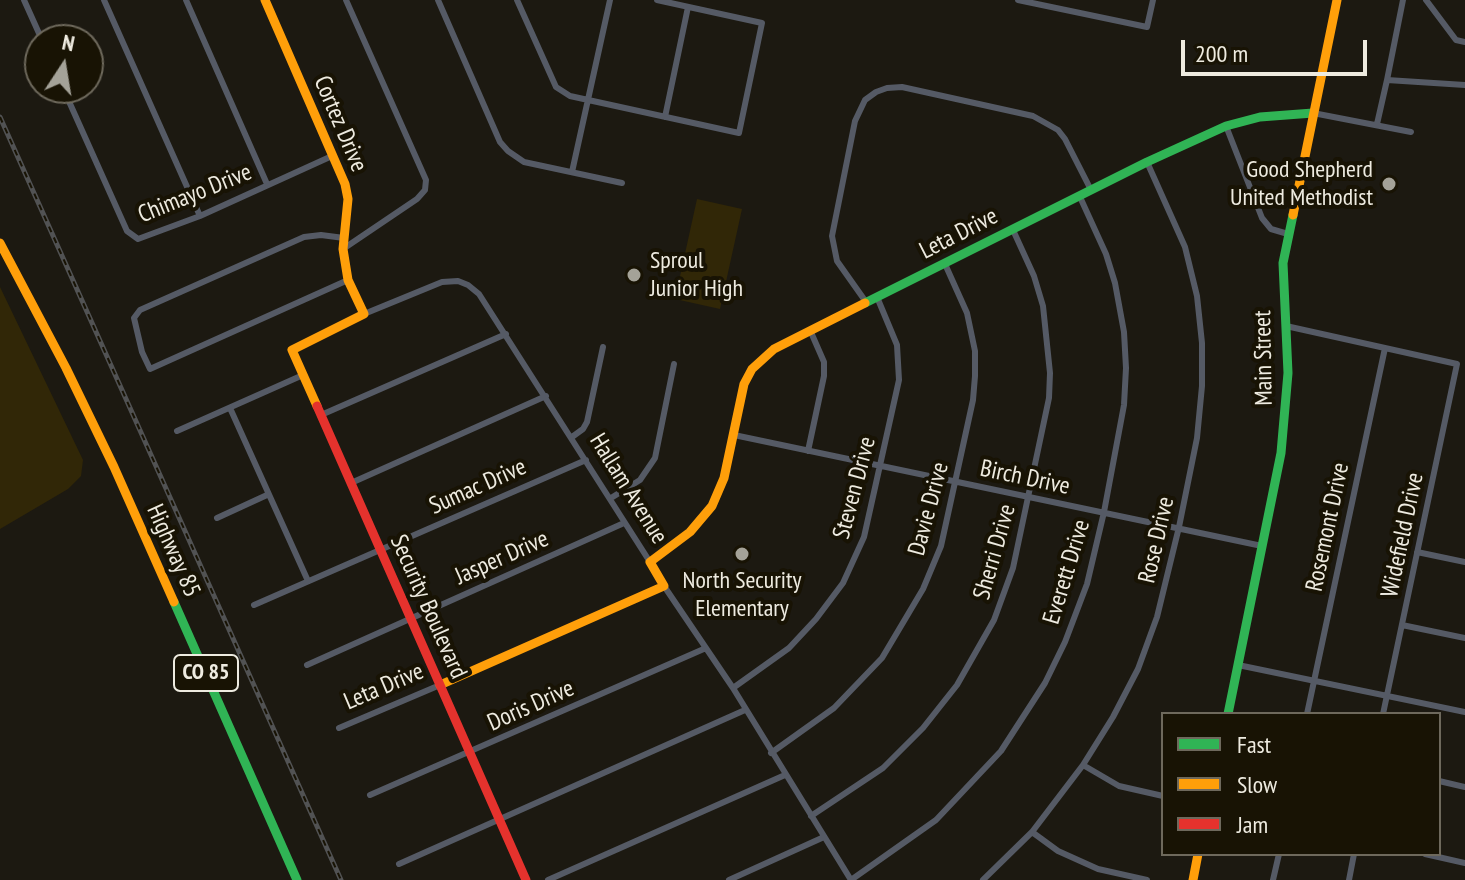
<!DOCTYPE html>
<style>
body{margin:0}
#map{position:relative;width:1465px;height:880px;overflow:hidden;background:#1c1911;font-family:"PT Sans Narrow",sans-serif}
canvas{display:block}
.legend{position:absolute;left:1161px;top:712px;width:280px;height:144px;box-sizing:border-box;background:#181304;border:2px solid #6e695c;margin:0;padding:10px 14px;list-style:none;font-size:24px;color:#eeebe0}
.legend li{display:flex;align-items:center;gap:16px;height:40px}
.legend b{width:40px;border:2px solid #6e695c}
.north{position:absolute;left:24px;top:24px;width:80px;height:80px;box-sizing:border-box;background:#181304;border:2px solid #6e695c;border-radius:50%;rotate:12deg;font-size:22px;font-weight:700;line-height:32px;text-align:center;color:#eeebe0}
.north::after{content:'';display:block;margin:auto;width:28px;height:36px;background:#a4a298;clip-path:polygon(50% 0,100% 100%,50% 72%,0 100%)}
.scale{position:absolute;left:1181px;top:40px;width:186px;height:36px;box-sizing:border-box;border:4px solid #eeebe0;border-top:0;padding-left:10px;font-size:24px;line-height:28px;white-space:nowrap;color:#eeebe0;-webkit-text-stroke:6px #181304;paint-order:stroke}
</style>
<div id="map">
<canvas width="1465" height="880"></canvas>
<ul class="legend">
<li><b style="height:10px;background:#30b455"></b>Fast</li>
<li><b style="height:10px;background:#ff9f0a"></b>Slow</li>
<li><b style="height:10px;background:#e5322d"></b>Jam</li>
</ul>
<div class="north">N</div>
<div class="scale">200 m</div>
</div>
<script>
const context = document.querySelector('canvas').getContext('2d');
context.lineJoin = 'round';
function fill(path, color) { context.fillStyle = color; context.fill(path, 'evenodd'); }
const shape = rows => new Path2D(rows.map(r => 'M' + r).join(''));
function trace(path, color, width, dash) { context.strokeStyle = color; context.lineWidth = width; context.lineCap = dash ? 'butt' : 'round'; context.setLineDash(dash || []); context.stroke(path); }
function label(font, color, halo, rows, align = 'center') {
  context.font = font + ' "PT Sans Narrow",sans-serif'; context.lineWidth = 8; context.setLineDash([]); context.textBaseline = 'middle'; context.strokeStyle = halo; context.fillStyle = color; for (const [text, x, y, turn = 0] of rows) {
    context.save(); context.translate(x, y); context.rotate((+turn || 0) * Math.PI / 180); context.textAlign = isNaN(turn) ? turn : align; if (halo) context.strokeText(text, 0, 0); context.fillText(text, 0, 0); context.restore();
  }
}
const green = shape([
 [697,199,742,209,720,309,675,299],
 [0,287,83,460,81,476,68,489,0,529]
]);
const street = shape([
 [24,0,42,40],
 [104,0,200,216],
 [186,0,267,184],
 [438,0,500,142,508,151,524,162,622,183],
 [517,0,556,87,570,96,739,133,762,23,657,0],
 [1018,0,1147,27,1153,0],
 [1426,0,1456,40,1465,42],
 [1387,80,1403,0],
 [63,88,127,231,138,239,200,216,332,156],
 [1313,113,1411,132],
 [665,117,688,7],
 [1377,124,1387,80,1465,85],
 [1226,126,1262,218,1271,229,1288,234],
 [572,172,610,0],
 [344,238,321,235,304,237,140,310,134,318,142,352,150,369,348,280],
 [343,249,417,199,425,190,426,180,346,0],
 [866,302,837,261,832,236,855,121,865,100,876,92,887,88,902,87,1033,116,1058,130,1065,139,1091,190],
 [364,314,442,282,458,281,468,285,479,294,650,562],
 [1286,326,1457,364,1383,714],
 [230,408,308,581],
 [321,415,506,334],
 [177,431,303,375],
 [734,435,1262,546],
 [572,437,583,429,587,422,603,347],
 [808,451,824,376,824,362,810,330],
 [351,483,546,396],
 [611,498,640,480,655,458,674,364],
 [217,518,267,495],
 [1417,552,1465,562],
 [664,586,733,688,851,880,936,820,1001,751,1045,683,1065,642,1087,584,1104,512,1124,405,1126,368,1124,332,1115,283,1106,254,1080,197],
 [254,605,586,460],
 [1402,625,1465,638],
 [307,665,624,523],
 [1238,665,1465,712],
 [733,688,789,648,816,619,843,583,864,537,899,380,897,345,877,297],
 [1307,714,1385,348],
 [339,728,440,685],
 [771,753,834,708,882,658,923,589,941,546,973,400,975,376,975,351,967,313,945,264],
 [1083,765,1119,786,1163,796],
 [1439,781,1465,787],
 [370,795,706,648],
 [811,816,883,768,923,728,957,685,994,620,1013,568,1049,398,1050,373,1043,306,1034,276,1013,230],
 [1032,832,1058,851,1098,869,1147,880],
 [1425,854,1465,863],
 [399,864,745,710],
 [548,880,785,775],
 [729,880,824,837],
 [983,880,1032,832,1083,765,1113,717,1138,669,1157,617,1179,527,1197,438,1202,386,1202,343,1197,296,1185,247,1147,162],
 [1273,880,1279,854],
 [1349,880,1354,854]
]);
const fast = shape([
 [865,303,1147,162,1226,126,1260,117,1313,113],
 [174,602,297,880],
 [1228,714,1281,453,1288,373,1283,263,1293,215]
]);
const slow = shape([
 [265,0,345,184,348,199,343,249,348,280,364,314,292,350,317,406],
 [1293,215,1337,0],
 [0,243,66,368,114,467,174,602],
 [440,685,664,586,650,562,690,532,712,506,724,478,744,384,752,369,774,349,865,303],
 [1193,880,1198,854]
]);
const jam = shape([
 [317,406,526,880]
]);
const rail = shape([
 [0,117,341,880]
]);
const markers = [
 [1389,184,8,"#a4a298"],
 [634,275,8,"#a4a298"],
 [742,554,8,"#a4a298"]
];
const shields = [
 [206,673,64]
];
const shieldNames = [
 ["CO 85",206,673]
];
const streetNames = [
 ["Cortez Drive",340,124,67],
 ["Chimayo Drive",195,194,-22],
 ["Leta Drive",959,234,-27],
 ["Main Street",1264,358,-91],
 ["Birch Drive",1025,478,12],
 ["Sumac Drive",478,487,-24],
 ["Steven Drive",855,488,-75],
 ["Hallam Avenue",628,489,58],
 ["Davie Drive",929,509,-75],
 ["Rosemont Drive",1328,527,-78],
 ["Widefield Drive",1403,535,-78],
 ["Rose Drive",1157,540,-77],
 ["Highway 85",173,551,66],
 ["Sherri Drive",995,552,-74],
 ["Jasper Drive",502,558,-24],
 ["Everett Drive",1067,572,-73],
 ["Security Boulevard",428,607,66],
 ["Leta Drive",384,687,-23],
 ["Doris Drive",531,706,-24]
];
const poiNames = [
 ["Good Shepherd",1373,170],
 ["United Methodist",1373,198],
 ["Sproul",650,261,"left"],
 ["Junior High",650,289,"left"],
 ["North Security",742,581,"center"],
 ["Elementary",742,609,"center"]
];
fill(green, '#312707');
trace(street, '#555a65', 6);
trace(fast, '#30b455', 9);
trace(slow, '#ff9f0a', 9);
trace(jam, '#e5322d', 9);
trace(rail, '#515253', 5);
trace(rail, '#181304', 2, [6]);
for (const [x, y, r, color] of markers) { const dot = new Path2D(); dot.arc(x, y, r, 0, 2 * Math.PI); context.fillStyle = color; context.fill(dot); trace(dot, '#181304', 3); }
for (const [x, y, w] of shields) { const box = new Path2D(); box.roundRect(x - w / 2, y - 18, w, 36, 6); context.fillStyle = '#181304'; context.fill(box); trace(box, '#eeebe0', 2); }
label('bold 22px', '#eeebe0', null, shieldNames);
label('24px', '#eeebe0', '#181304', streetNames);
label('24px', '#eeebe0', '#181304', poiNames, 'right');
</script>
